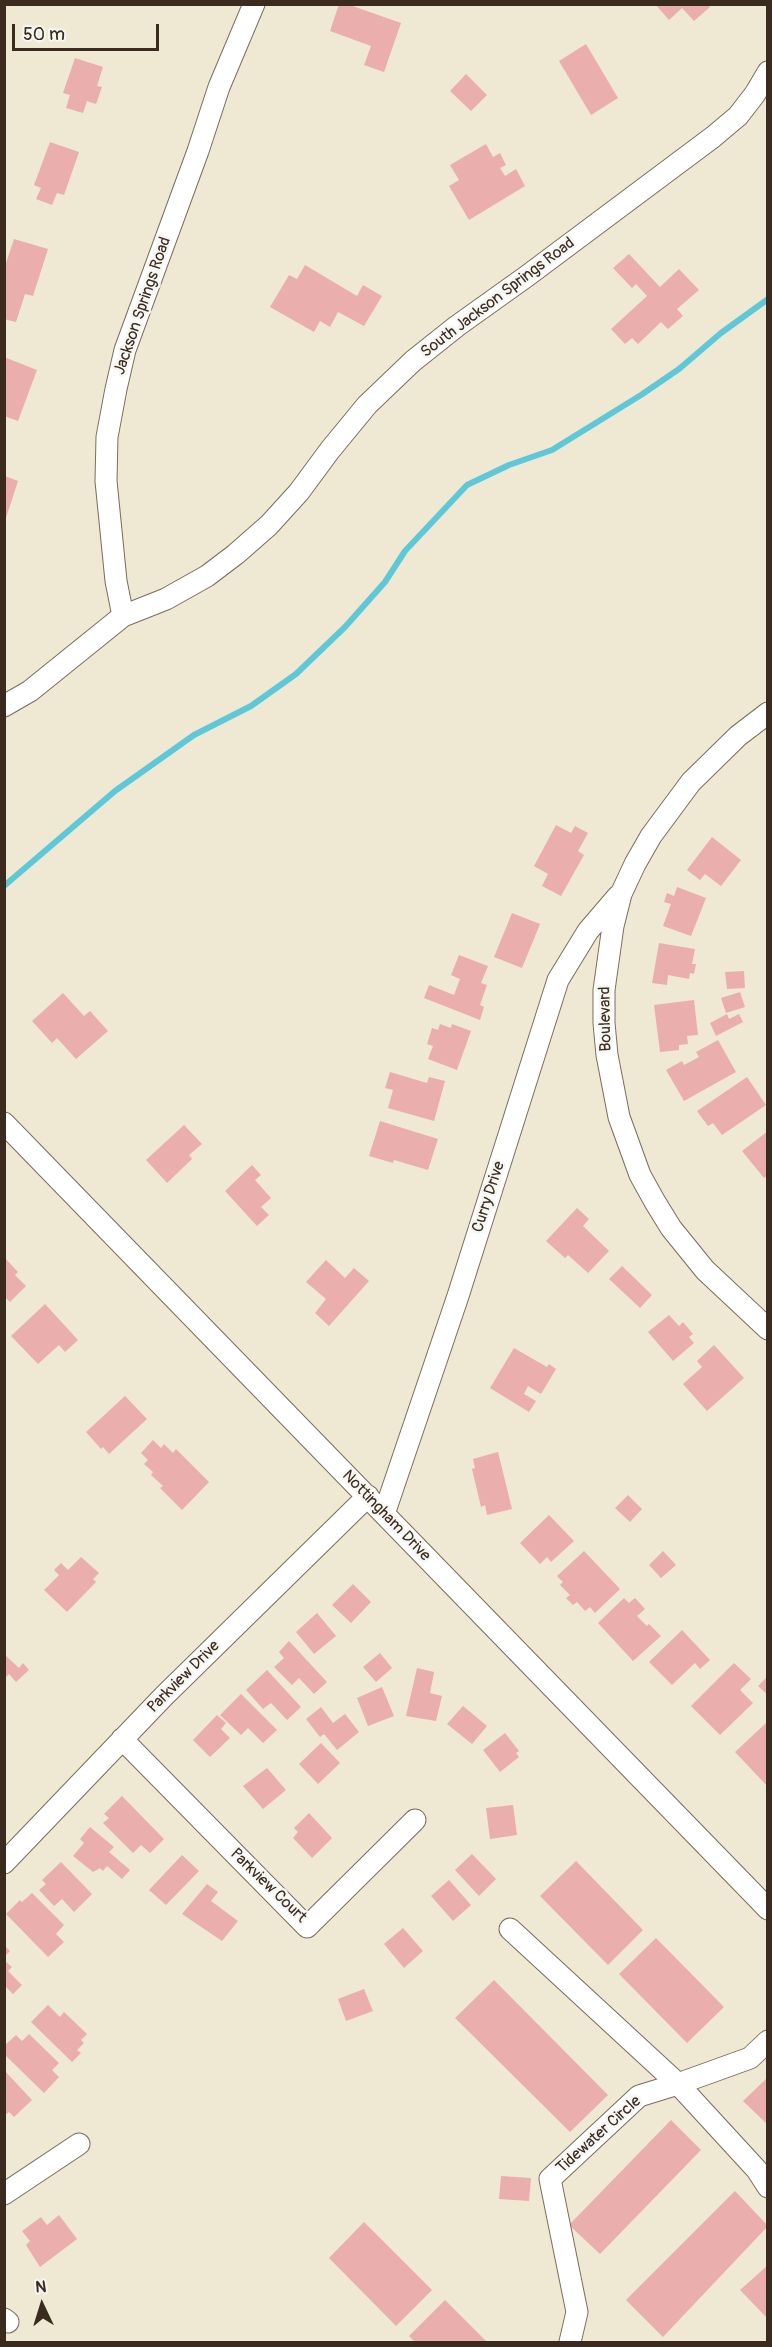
<!DOCTYPE html>
<style>
body{margin:0}
#map{position:relative;width:772px;height:2347px;overflow:hidden;background:#efe9d3;font-family:Pangolin,sans-serif}
canvas{display:block}
.frame{position:absolute;inset:0;border:6px solid #3b2a1e;pointer-events:none}
.north{position:absolute;left:12px;top:2275px;width:60px;height:60px;-webkit-text-stroke:4px #f6f6f2;paint-order:stroke;rotate:356deg;font-size:16px;font-weight:700;line-height:24px;text-align:center;color:#3b2a1e}
.north::after{content:'';display:block;margin:auto;width:21px;height:27px;background:#3b2a1e;clip-path:polygon(50% 0,100% 100%,50% 72%,0 100%)}
.scale{position:absolute;left:12px;top:24px;width:147px;height:27px;box-sizing:border-box;border:3px solid #3b2a1e;border-top:0;padding-left:8px;font-size:18px;line-height:21px;white-space:nowrap;color:#3b2a1e;-webkit-text-stroke:4px #f6f6f2;paint-order:stroke}
</style>
<div id="map">
<canvas width="772" height="2347"></canvas>
<div class="frame"></div>
<div class="north">N</div>
<div class="scale">50 m</div>
</div>
<script>
const context = document.querySelector('canvas').getContext('2d');
context.lineJoin = 'round';
const shape = rows => new Path2D(rows.map(r => 'M' + r).join(''));
function trace(path, color, width, dash) { context.strokeStyle = color; context.lineWidth = width; context.lineCap = dash ? 'butt' : 'round'; context.setLineDash(dash || []); context.stroke(path); }
function fill(path, color) { context.fillStyle = color; context.fill(path, 'evenodd'); }
function label(font, color, halo, rows, align = 'center') {
  context.font = font + ' Pangolin,sans-serif'; context.lineWidth = 5; context.setLineDash([]); context.textBaseline = 'middle'; context.strokeStyle = halo; context.fillStyle = color; for (const [text, x, y, turn = 0] of rows) {
    context.save(); context.translate(x, y); context.rotate((+turn || 0) * Math.PI / 180); context.textAlign = isNaN(turn) ? turn : align; if (halo) context.strokeText(text, 0, 0); context.fillText(text, 0, 0); context.restore();
  }
}
const stream = shape([
 [4,886,115,791,194,735,251,706,296,674,345,627,385,582,405,551,467,485,509,465,552,450,641,395,679,369,721,333,768,299]
]);
const building = shape([
 [339,4,347,4,401,23,384,72,364,65,371,46,330,31],
 [655,4,708,4,710,7,694,21,682,8,669,20],
 [586,44,618,98,591,115,559,61],
 [75,58,103,67,97,86,102,87,96,104,87,101,83,113,66,108,70,95,63,93],
 [466,74,487,95,471,111,450,91],
 [50,142,79,152,64,195,57,193,52,205,36,199,41,188,34,185],
 [486,144,493,157,500,153,506,165,500,168,505,176,516,169,525,186,469,220,449,186,459,180,450,165],
 [14,239,48,249,33,296,25,294,16,322,4,319,4,269],
 [629,254,660,287,679,269,699,290,677,309,683,316,668,329,661,322,638,344,632,338,625,344,611,329,647,296,636,284,632,288,613,268],
 [305,265,357,296,363,285,382,296,364,326,338,312,330,327,320,321,314,332,270,307,289,275,297,279],
 [4,357,37,370,18,421,4,416],
 [5,476,18,481,5,521],
 [556,825,571,833,575,826,588,833,578,851,584,855,561,896,542,886,548,874,534,866],
 [712,837,741,860,721,886,705,874,700,880,687,870],
 [677,887,706,898,691,936,663,926,671,904,664,902,667,893,674,896],
 [512,913,540,924,522,968,494,957],
 [659,943,695,949,692,964,696,964,694,974,690,973,689,979,668,975,667,985,652,983],
 [459,955,488,966,481,983,487,985,480,1005,484,1007,480,1020,424,998,429,985,454,995,460,979,451,975],
 [744,971,745,988,727,989,725,972],
 [740,992,745,1007,726,1013,721,998],
 [63,993,84,1016,90,1011,108,1031,76,1059,57,1038,52,1043,32,1021],
 [694,1000,698,1035,687,1036,688,1044,679,1045,679,1050,660,1052,654,1005],
 [727,1014,729,1019,739,1014,743,1022,716,1036,710,1023],
 [440,1024,451,1028,452,1024,471,1031,457,1070,428,1059,433,1046,427,1044,432,1028,438,1030],
 [718,1040,736,1072,684,1101,666,1070,682,1061,684,1065,699,1057,696,1052],
 [390,1072,427,1083,429,1077,445,1081,434,1121,388,1108,393,1090,385,1088],
 [747,1077,766,1105,722,1135,713,1123,708,1126,697,1111],
 [380,1121,438,1139,428,1170,394,1160,393,1163,369,1156],
 [184,1125,202,1144,189,1155,192,1159,167,1183,146,1160],
 [768,1131,768,1175,764,1178,742,1151],
 [252,1165,261,1175,255,1180,271,1198,261,1207,269,1215,257,1226,225,1191],
 [577,1208,589,1219,583,1226,609,1251,588,1273,568,1255,565,1258,546,1241],
 [4,1257,18,1272,15,1275,26,1286,10,1302,4,1296],
 [326,1260,345,1278,354,1268,369,1281,329,1326,315,1313,326,1299,306,1282],
 [622,1266,652,1295,640,1308,609,1279],
 [45,1304,78,1340,65,1352,59,1345,38,1364,11,1336],
 [669,1315,679,1326,683,1322,693,1334,689,1337,694,1343,673,1361,648,1332],
 [714,1345,744,1378,707,1411,683,1384,702,1367,697,1361],
 [514,1348,547,1367,549,1364,556,1369,541,1394,528,1386,524,1394,536,1401,529,1412,490,1388],
 [125,1396,147,1419,109,1454,103,1447,101,1449,86,1432],
 [153,1440,161,1448,164,1444,173,1453,176,1449,209,1482,182,1510,160,1488,163,1486,151,1475,153,1472,144,1464,148,1460,141,1453],
 [498,1452,512,1509,487,1515,485,1505,481,1507,472,1469,475,1468,473,1459],
 [628,1495,642,1509,630,1522,615,1508],
 [549,1515,574,1541,551,1562,547,1557,540,1564,520,1543],
 [584,1551,620,1589,595,1613,590,1607,585,1611,577,1602,573,1605,566,1598,570,1595,560,1585,563,1582,557,1576],
 [663,1551,676,1565,661,1578,649,1565],
 [81,1557,99,1573,93,1579,96,1582,67,1612,44,1590,59,1575,54,1570,61,1563,68,1570],
 [353,1584,371,1602,351,1623,332,1605],
 [624,1598,629,1603,635,1598,645,1609,637,1616,647,1626,649,1624,661,1636,633,1661,598,1623],
 [317,1613,336,1636,314,1654,296,1632],
 [682,1630,710,1660,700,1669,695,1663,672,1685,649,1662],
 [289,1641,327,1682,314,1694,299,1678,292,1685,274,1667,284,1658,279,1652],
 [380,1653,392,1668,376,1682,363,1667],
 [4,1654,19,1668,23,1663,29,1670,16,1682,9,1674,4,1679],
 [734,1663,751,1679,740,1690,753,1703,720,1735,691,1706],
 [417,1668,434,1672,430,1693,442,1696,436,1721,406,1716],
 [267,1670,301,1707,287,1720,271,1703,263,1709,246,1690],
 [768,1676,768,1695,758,1686],
 [382,1687,394,1716,368,1726,357,1698],
 [241,1694,277,1730,263,1743,248,1728,241,1735,220,1715],
 [463,1706,487,1726,472,1744,447,1724],
 [321,1707,333,1723,345,1714,359,1732,337,1750,324,1734,320,1737,306,1719],
 [217,1715,226,1723,221,1729,230,1738,210,1757,193,1740],
 [766,1723,768,1724,768,1787,735,1752],
 [505,1733,519,1751,516,1753,519,1757,500,1772,483,1750],
 [321,1743,340,1763,318,1784,299,1764],
 [267,1768,286,1790,263,1809,243,1786],
 [122,1796,164,1839,150,1853,141,1845,133,1853,103,1823,109,1818,104,1814],
 [513,1805,517,1835,490,1839,486,1808],
 [309,1813,332,1838,312,1858,293,1838,298,1832,294,1828],
 [90,1827,114,1847,109,1852,130,1870,122,1879,107,1866,103,1871,100,1868,93,1872,73,1856,84,1843,80,1839],
 [472,1854,496,1879,479,1896,455,1870],
 [182,1855,199,1871,166,1905,149,1890],
 [576,1861,643,1930,608,1965,540,1896],
 [61,1862,92,1894,74,1912,62,1899,54,1906,39,1890,46,1884,42,1880],
 [449,1880,471,1905,453,1921,431,1896],
 [207,1884,218,1892,211,1901,238,1921,222,1941,182,1914],
 [32,1893,64,1925,56,1934,64,1942,48,1957,6,1914,20,1900,22,1902],
 [403,1928,423,1951,404,1968,384,1944],
 [656,1938,724,2007,687,2043,619,1974],
 [4,1945,10,1951,4,1957],
 [4,1960,12,1967,8,1971,22,1985,13,1994,4,1985],
 [494,1980,608,2095,570,2132,455,2018],
 [364,1989,373,2011,346,2021,338,1999],
 [48,2005,60,2017,64,2012,87,2034,81,2040,84,2043,77,2050,81,2053,72,2062,31,2022],
 [29,2034,59,2063,52,2070,59,2077,44,2093,4,2054,4,2046,16,2035,22,2041],
 [4,2070,32,2100,14,2117,9,2112,4,2116],
 [768,2077,768,2125,743,2101],
 [671,2120,701,2150,600,2254,569,2225],
 [501,2176,531,2178,529,2201,499,2199],
 [735,2191,768,2226,663,2337,626,2300],
 [59,2215,77,2239,40,2267,26,2245,30,2241,22,2231,41,2217,47,2225],
 [364,2222,432,2290,396,2326,329,2258],
 [768,2265,768,2319,740,2290],
 [445,2300,487,2342,415,2342,409,2336]
]);
const minor = shape([
 [123,616,116,581,106,481,107,437,116,389,125,350,198,151,219,87,254,4],
 [4,706,30,691,123,616,166,599,207,576,236,554,269,525,299,492,330,450,367,405,413,361,457,326,527,276,713,137,738,116,755,94,768,72],
 [768,713,738,736,691,782,651,836,635,864,621,894,613,926,604,990,604,1023,607,1055,619,1117,640,1175,655,1202,671,1228,705,1270,768,1329],
 [4,1123,768,1909],
 [384,1514,458,1296,558,980,588,931,618,896],
 [122,1739,307,1927,415,1820],
 [4,1863,164,1696,368,1496],
 [510,1929,678,2084,757,2170,768,2187],
 [4,2194,79,2144],
 [4,2319,8,2322],
 [570,2342,577,2312,550,2179,639,2096,678,2084,750,2058,768,2041]
]);
const streetNames = [
 ["South Jackson Springs Road",498,298,-37],
 ["Jackson Springs Road",143,306,-71],
 ["Boulevard",606,1019,-91],
 ["Curry Drive",489,1197,-72],
 ["Nottingham Drive",386,1516,46],
 ["Parkview Drive",184,1677,-45],
 ["Parkview Court",268,1886,44],
 ["Tidewater Circle",599,2135,-42]
];
trace(stream, '#5ec8d8', 6);
fill(building, '#eaaeac');
trace(minor, '#7a6d5d', 23);
trace(minor, '#fff', 21);
label('16px', '#3b2a1e', '#f6f6f2', streetNames);
</script>
